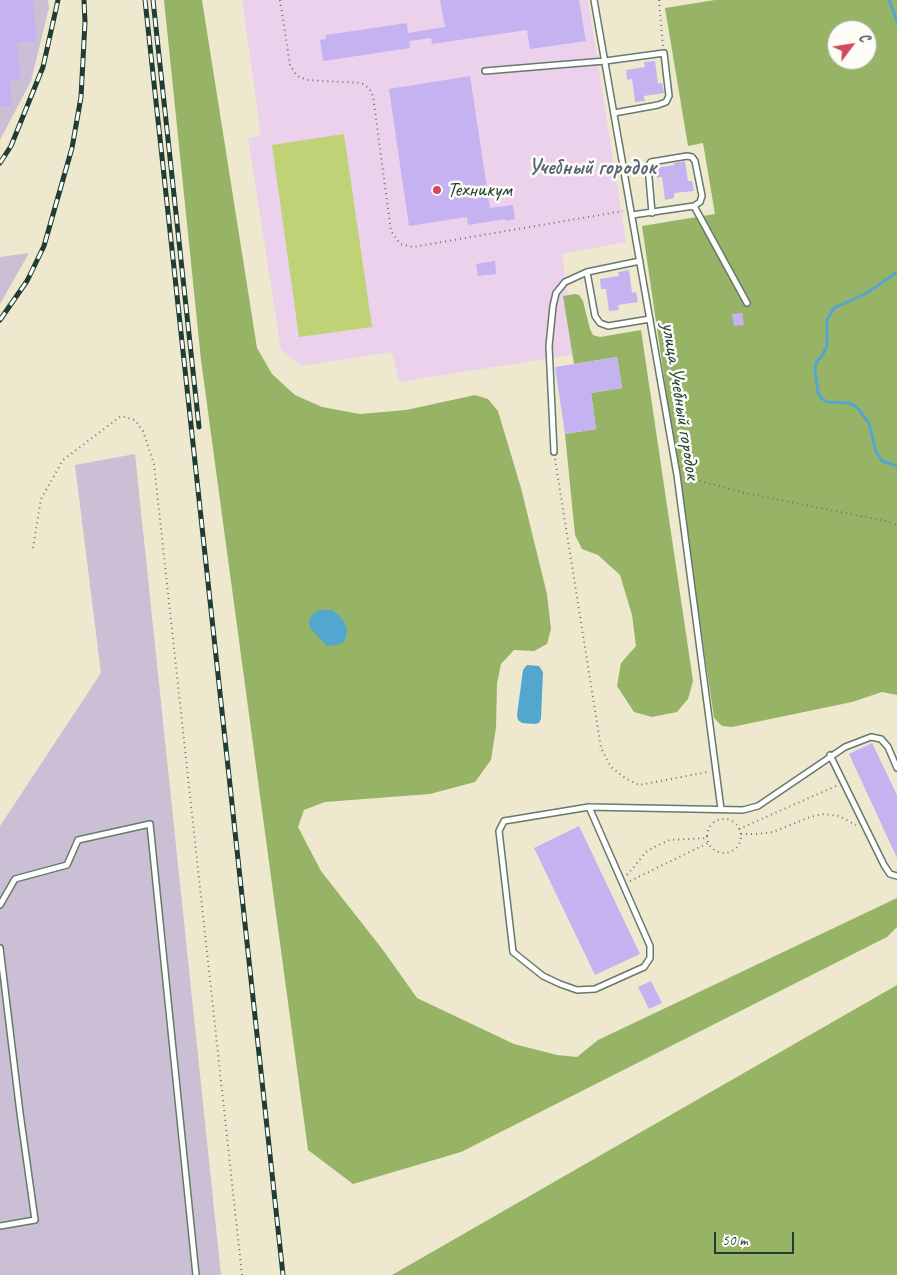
<!DOCTYPE html>
<meta charset="utf-8">
<style>
body{margin:0}
#map{position:relative;width:897px;height:1275px;overflow:hidden;background:#eee9ce;font-family:Caveat,sans-serif}
canvas{display:block}
.north{position:absolute;left:827px;top:20px;width:50px;height:50px;box-sizing:border-box;background:#fdfcf7;border:1px solid #a4b0a9;border-radius:50%;rotate:59deg;font-size:14px;font-weight:700;line-height:20px;text-align:center;color:#1f3d34}
.north::after{content:'';display:block;margin:auto;width:18px;height:22px;background:#d1495b;clip-path:polygon(50% 0,100% 100%,50% 72%,0 100%)}
.scale{position:absolute;left:714px;top:1232px;width:80px;height:22px;box-sizing:border-box;border:2px solid #1f3d34;border-top:0;padding-left:6px;font-size:15px;line-height:18px;white-space:nowrap;color:#1f3d34;-webkit-text-stroke:4px #fdfcf7;paint-order:stroke}
</style>
<div id="map">
<canvas width="897" height="1275"></canvas>
<div class="north">С</div>
<div class="scale">50 m</div>
</div>
<script>
const context = document.querySelector('canvas').getContext('2d');
context.lineJoin = 'round';
function fill(path, color) { context.fillStyle = color; context.fill(path, 'evenodd'); }
const shape = rows => new Path2D(rows.map(r => 'M' + r).join(''));
function trace(path, color, width, dash) { context.strokeStyle = color; context.lineWidth = width; context.lineCap = dash ? 'butt' : 'round'; context.setLineDash(dash || []); context.stroke(path); }
function label(font, color, halo, rows, align = 'center') {
  context.font = font + ' Caveat,sans-serif'; context.lineWidth = 5; context.setLineDash([]); context.textBaseline = 'middle'; context.strokeStyle = halo; context.fillStyle = color; for (const [text, x, y, turn = 0] of rows) {
    context.save(); context.translate(x, y); context.rotate((+turn || 0) * Math.PI / 180); context.textAlign = isNaN(turn) ? turn : align; if (halo) context.strokeText(text, 0, 0); context.fillText(text, 0, 0); context.restore();
  }
}
const built = shape([
 [242,0,588,0,626,242,562,254,576,354,399,382,392,352,301,366,281,350,248,138,261,135]
]);
const industrial = shape([
 [0,0,48,0,49,8,31,81,0,140],
 [29,253,0,304,0,257],
 [135,454,221,1275,0,1275,0,826,101,673,75,465]
]);
const green = shape([
 [344,134,372,327,299,337,272,145]
]);
const forest = shape([
 [164,0,202,0,257,348,272,374,295,395,322,407,360,414,406,410,475,395,488,399,498,411,521,488,547,594,551,629,547,644,534,651,514,650,501,664,497,684,496,728,491,760,475,782,430,794,325,802,304,810,298,827,321,871,383,950,417,998,514,1044,557,1055,577,1057,598,1040,897,898,897,927,887,937,461,1152,353,1184,308,1150,201,360],
 [715,0,897,0,897,695,882,692,852,702,732,727,722,726,714,718,642,226,715,214,703,143,688,146,665,8],
 [837,30,867,30,867,60,837,60],
 [575,294,579,295,583,301,590,329,593,335,600,337,641,330,693,681,688,699,677,712,652,717,634,712,617,686,621,663,636,646,632,615,620,575,598,555,582,549,575,535,565,434,596,429,591,393,622,388,617,357,574,364,563,296],
 [897,985,897,1275,392,1275]
]);
const water = shape([
 [320,610,332,610,339,615,345,623,347,631,345,641,337,645,327,646,310,628,309,620,313,614],
 [527,665,539,666,543,672,541,719,539,723,535,724,522,723,518,720,517,715,523,670]
]);
const stream = shape([
 [889,0,897,21],
 [897,272,867,293,834,308,827,320,827,346,823,354,816,363,815,370,818,392,821,398,827,402,848,403,856,406,869,423,876,452,882,461,897,466]
]);
const building = shape([
 [0,0,33,0,37,41,17,43,21,80,10,81,12,105,0,107],
 [440,0,579,0,586,41,530,49,527,30,432,44,431,38,409,41,410,48,323,61,320,40,326,39,326,35,407,23,408,33,445,27],
 [655,61,658,84,662,83,664,93,644,96,645,101,635,102,632,79,627,80,626,70,645,67,644,62],
 [470,76,490,208,513,205,515,219,505,221,505,219,468,225,467,217,409,226,389,89],
 [685,161,688,181,692,181,694,191,674,193,674,198,665,200,662,177,657,178,656,168,674,165,674,163],
 [495,261,496,274,478,276,476,264],
 [629,270,632,293,636,292,638,302,618,305,619,310,609,311,606,289,601,289,600,279,619,276,618,272],
 [742,313,744,325,734,326,732,314],
 [617,357,622,388,591,393,596,429,565,434,555,367],
 [872,743,897,795,897,858,849,754],
 [579,826,640,954,595,975,534,848],
 [651,981,662,1003,649,1009,638,987]
]);
const path = shape([
 [280,0,290,65,297,76,307,80,361,83,369,88,373,96,391,231,400,244,413,247,623,211],
 [659,0,663,46],
 [555,459,601,748,611,767,625,778,639,785,708,772],
 [685,477,745,493,886,521,897,525],
 [33,548,41,499,63,460,121,416,135,420,143,431,154,464,242,1275],
 '707 836a17 17 0 1 1 34 0a17 17 0 1 1-34 0Z',
 [739,829,836,786],
 [741,834,757,834,773,832,810,817,824,814,839,816,856,825],
 [627,875,646,852,656,846,670,840,707,838],
 [630,881,708,843]
]);
const service = shape([
 [594,0,677,475,721,809],
 [485,71,605,61,664,53,669,96,666,102,658,105,614,113],
 [652,213,648,166,651,162,687,156,692,157,695,161,702,196,700,202,694,206,747,303],
 [632,215,694,206],
 [587,272,595,316,600,323,608,326,650,319],
 [554,452,549,346,553,306,556,293,565,282,587,272,640,261],
 [830,755,884,865,890,874,897,876],
 [589,807,650,946,650,958,644,967,595,989,577,990,560,984,543,976,513,952,499,831,504,821,589,807,743,810,758,806,845,747,871,737,881,739,888,747,897,768],
 [0,905,15,879,67,865,78,840,150,824,196,1275],
 [0,948,20,1113,35,1220,0,1226]
]);
const rail = shape([
 [145,0,283,1275],
 [153,0,199,427],
 [0,163,11,146,43,67,58,0],
 [0,320,27,281,44,246,72,148,81,97,85,22,84,0]
]);
const markers = [
 [437,190,5,"#d1495b"]
];
const poiNames = [
 ["Техникум",447,190]
];
const streetNames = [
 ["улица Учебный городок",680,401,81]
];
const neighbourhoodNames = [
 ["Учебный городок",592,168]
];
fill(built, '#ebd1eb');
fill(industrial, '#cbbfd5');
fill(green, '#bfd275');
fill(forest, '#97b466');
fill(water, '#53a7cf');
trace(stream, '#53a7cf', 3);
fill(building, '#c5b2f0');
trace(service, '#67796a', 8);
trace(path, '#67796a', 2, [1, 4]);
trace(service, '#fff', 5);
trace(rail, '#1f3d34', 5);
trace(rail, '#fdfcf7', 3, [9]);
for (const [x, y, r, color] of markers) { const dot = new Path2D(); dot.arc(x, y, r, 0, 2 * Math.PI); context.fillStyle = color; context.fill(dot); trace(dot, '#fdfcf7', 2); }
label('21px', '#1f3d34', '#fdfcf7', poiNames, 'left');
label('21px', '#1f3d34', '#fdfcf7', streetNames);
label('bold 22px', '#596676', '#fdfcf7', neighbourhoodNames);
</script>
